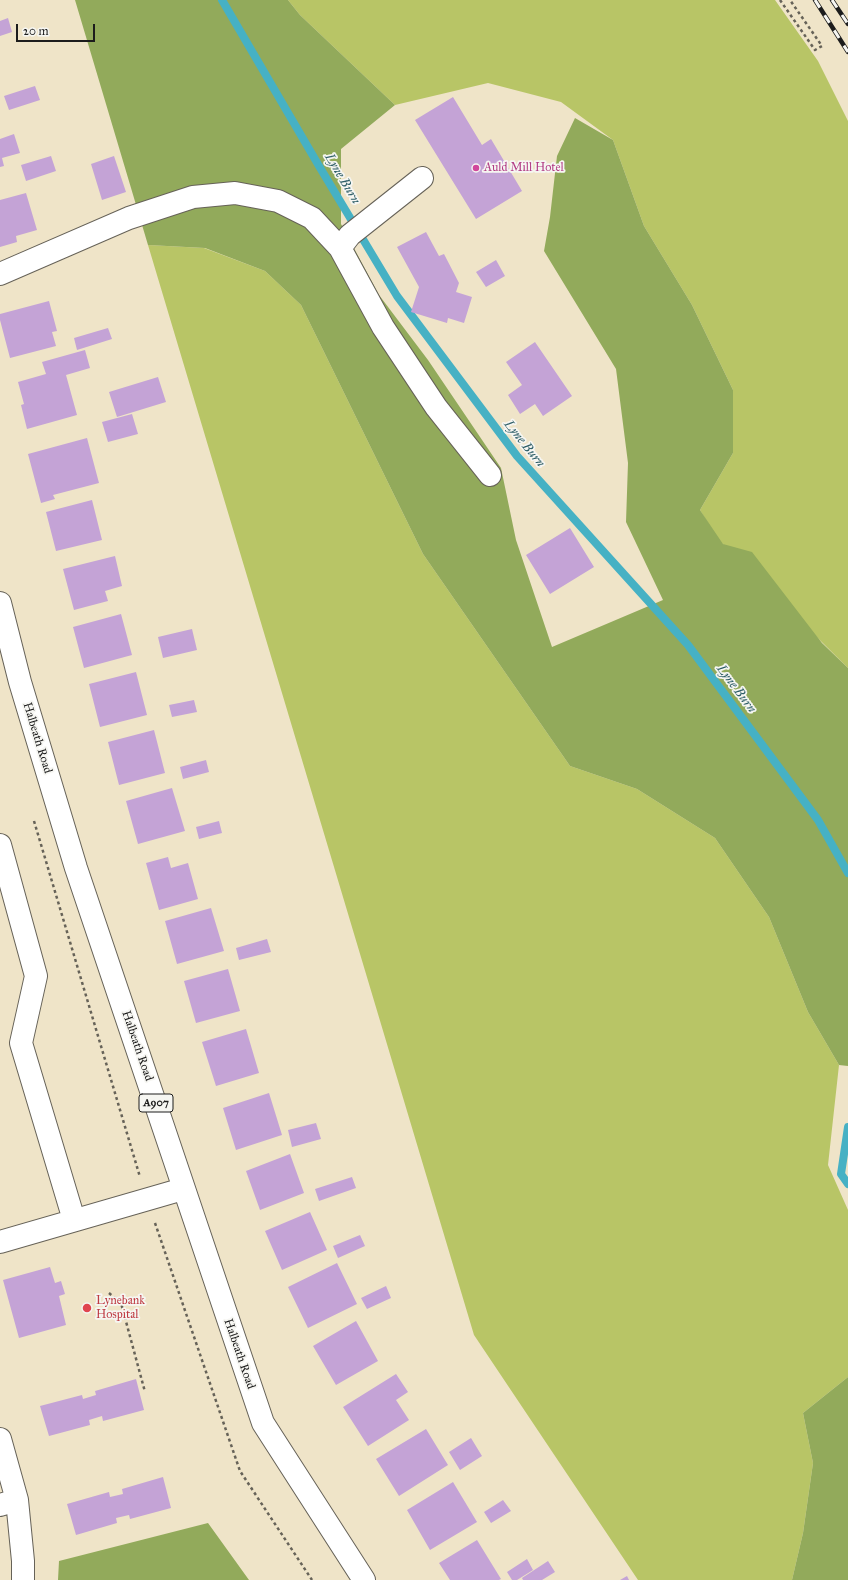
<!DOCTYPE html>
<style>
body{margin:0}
#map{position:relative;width:848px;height:1580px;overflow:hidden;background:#efe4c8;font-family:"IM FELL Great Primer",serif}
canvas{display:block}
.scale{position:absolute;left:16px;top:24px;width:79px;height:18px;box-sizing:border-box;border:2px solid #1c1c1c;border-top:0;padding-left:5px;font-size:12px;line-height:14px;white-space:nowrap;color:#1c1c1c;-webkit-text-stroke:3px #f6f6f2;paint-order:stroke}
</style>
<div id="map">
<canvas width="848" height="1580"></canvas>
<div class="scale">20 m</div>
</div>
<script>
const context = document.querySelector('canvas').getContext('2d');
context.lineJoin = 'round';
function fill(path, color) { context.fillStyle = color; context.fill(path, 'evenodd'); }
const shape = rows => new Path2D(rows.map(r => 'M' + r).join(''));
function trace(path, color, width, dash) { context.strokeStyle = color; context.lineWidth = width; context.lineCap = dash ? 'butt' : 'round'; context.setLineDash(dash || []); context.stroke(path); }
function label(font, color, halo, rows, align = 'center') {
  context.font = font + ' "IM FELL Great Primer",serif'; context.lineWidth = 3.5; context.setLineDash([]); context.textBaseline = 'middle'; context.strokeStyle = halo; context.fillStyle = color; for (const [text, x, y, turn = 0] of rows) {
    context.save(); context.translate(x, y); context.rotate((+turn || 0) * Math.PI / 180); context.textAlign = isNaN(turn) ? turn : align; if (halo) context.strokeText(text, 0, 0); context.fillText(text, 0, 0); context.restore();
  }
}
const green = shape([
 [288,0,775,0,818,61,848,121,848,668,723,544,720,543,700,510,733,453,733,390,692,305,644,226,613,140,561,102,488,83,395,105,300,15],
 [148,245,204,248,265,271,301,305,423,554,570,766,637,789,715,838,769,917,808,1012,839,1065,828,1165,848,1210,848,1377,803,1413,813,1463,803,1533,792,1580,638,1580,474,1335]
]);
const forest = shape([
 [75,0,288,0,300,15,395,105,341,149,341,224,379,295,428,360,501,468,516,540,552,647,663,600,626,522,628,463,616,369,544,251,550,217,557,156,575,118,613,140,644,226,692,305,733,390,733,453,700,510,723,544,752,552,822,643,848,668,848,1066,839,1065,808,1012,769,917,715,838,637,789,570,766,423,554,301,305,265,271,205,248,148,245],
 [848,1377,848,1580,792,1580,803,1533,813,1463,803,1413],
 [208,1523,249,1580,58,1580,59,1561]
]);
const stream = shape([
 [222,0,319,166,397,296,517,456,688,645,818,820,848,873],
 [848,1127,841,1174,848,1184]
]);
const building = shape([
 [8,18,12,32,0,36,0,21],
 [35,86,40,100,9,110,4,96],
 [453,97,482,145,491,139,522,191,476,219,415,120],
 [14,134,20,153,2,158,4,166,0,167,0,139],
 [51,156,56,171,26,181,21,165],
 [114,156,126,192,102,200,91,164],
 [26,193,37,230,16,236,17,242,0,247,0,200],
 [426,232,439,256,444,254,459,283,456,292,472,297,464,323,448,318,447,323,411,312,419,287,397,247],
 [496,260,505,276,486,287,476,272],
 [49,301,57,331,52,332,56,346,10,358,0,320,0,314],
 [108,328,112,339,77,350,74,338],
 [535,342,572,396,543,416,535,404,520,414,508,395,522,385,506,362],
 [85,350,90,368,66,375,77,415,27,429,21,405,24,404,18,382,46,374,42,362],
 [158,377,166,402,117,417,109,392],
 [132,414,138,434,108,442,102,422],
 [87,438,99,483,53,495,55,499,41,503,28,454],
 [92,500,102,540,56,551,46,512],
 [570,528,594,567,550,594,526,555],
 [115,556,122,586,105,591,108,601,74,610,63,569],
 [121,614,132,655,84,668,73,627],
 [192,629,197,650,163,658,158,637],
 [136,672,147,715,100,727,89,684],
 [194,700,197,712,172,717,169,705],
 [154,730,165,773,119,785,108,742],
 [206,760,209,772,183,779,180,767],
 [172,788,185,831,138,844,126,801],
 [219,821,222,833,199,839,196,827],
 [168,857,171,868,188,863,198,899,159,910,146,863],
 [211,908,224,951,177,964,165,921],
 [267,939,271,952,239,960,236,948],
 [228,969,240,1011,196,1023,184,981],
 [246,1029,259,1073,216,1086,202,1042],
 [269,1093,282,1135,236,1150,223,1108],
 [316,1123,321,1139,292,1147,288,1130],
 [290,1154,304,1193,260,1210,246,1171],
 [352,1177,356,1188,319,1201,315,1189],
 [310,1212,327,1250,282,1270,265,1231],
 [360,1235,365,1246,338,1258,333,1246],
 [337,1263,357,1304,308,1328,288,1287],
 [50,1267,55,1283,61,1281,65,1294,59,1296,66,1325,19,1338,3,1280],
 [386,1286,391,1298,367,1309,361,1298],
 [356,1321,378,1361,336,1385,313,1346],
 [396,1374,408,1392,396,1400,409,1420,368,1446,343,1407],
 [136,1379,144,1410,103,1421,102,1416,89,1420,90,1425,49,1436,40,1406,82,1395,83,1399,96,1395,95,1391],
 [426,1429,448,1465,399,1496,376,1459],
 [471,1438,482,1456,460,1470,449,1452],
 [163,1477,171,1508,130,1519,129,1515,116,1518,117,1523,76,1535,67,1504,109,1492,110,1497,123,1494,122,1489],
 [453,1482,477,1522,430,1550,407,1510],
 [503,1500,511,1511,491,1523,484,1512],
 [477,1540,501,1579,499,1580,450,1580,439,1563],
 [527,1559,533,1570,517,1580,512,1580,507,1572],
 [548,1561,555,1572,542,1580,523,1580,522,1578],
 [627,1576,629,1580,620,1580]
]);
const path = shape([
 [780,0,815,50,822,46,790,0],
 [34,821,140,1177],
 [155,1223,240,1471,312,1580],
 [109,1293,121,1303,145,1392]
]);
const minor = shape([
 [340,248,350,235,422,178],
 [0,274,129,218,193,197,235,193,278,201,312,218,340,248,383,327,436,407,490,475],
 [0,845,36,976,21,1043,74,1220],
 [0,1242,183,1189],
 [0,1439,17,1500,23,1561,23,1580],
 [0,1505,17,1500]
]);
const major = shape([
 [0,603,20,682,76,868,263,1423,364,1580]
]);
const rail = shape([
 [815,0,848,52],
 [832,0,848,24]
]);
const markers = [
 [476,168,4,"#d1479c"],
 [87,1308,5,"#e0444e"]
];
const shields = [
 [156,1103,34]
];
const shieldNames = [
 ["A907",156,1103]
];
const hotelNames = [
 ["Auld Mill Hotel",484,168]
];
const streetNames = [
 ["Halbeath Road",37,738,73],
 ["Halbeath Road",137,1046,71],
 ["Halbeath Road",239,1354,71]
];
const healthNames = [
 ["Lynebank",96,1301],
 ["Hospital",96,1315]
];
const waterNames = [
 ["Lyne Burn",342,179,59],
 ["Lyne Burn",524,444,51],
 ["Lyne Burn",736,689,53]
];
fill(green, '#b8c566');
fill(forest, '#92aa5b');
trace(stream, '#46b1c4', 8);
fill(building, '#c4a3d6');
trace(minor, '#666258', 24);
trace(major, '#666258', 24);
trace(path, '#666258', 2.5, [3, 3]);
trace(minor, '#fff', 22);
trace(major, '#fff', 22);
trace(rail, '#1c1c1c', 4.5);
trace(rail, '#f6f6f2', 3, [9]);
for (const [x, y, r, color] of markers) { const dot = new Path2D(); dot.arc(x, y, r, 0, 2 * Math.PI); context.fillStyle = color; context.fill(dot); trace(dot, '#f6f6f2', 1.5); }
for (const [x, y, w] of shields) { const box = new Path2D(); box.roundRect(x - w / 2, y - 9, w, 18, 3); context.fillStyle = '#f6f6f2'; context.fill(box); trace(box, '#1c1c1c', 1); }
label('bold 11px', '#1c1c1c', null, shieldNames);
label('12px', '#b23c85', '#f6f6f2', hotelNames, 'left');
label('12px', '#1c1c1c', '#f6f6f2', streetNames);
label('12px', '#be3a42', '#f6f6f2', healthNames, 'left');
label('italic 13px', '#2f5f68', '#f6f6f2', waterNames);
</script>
